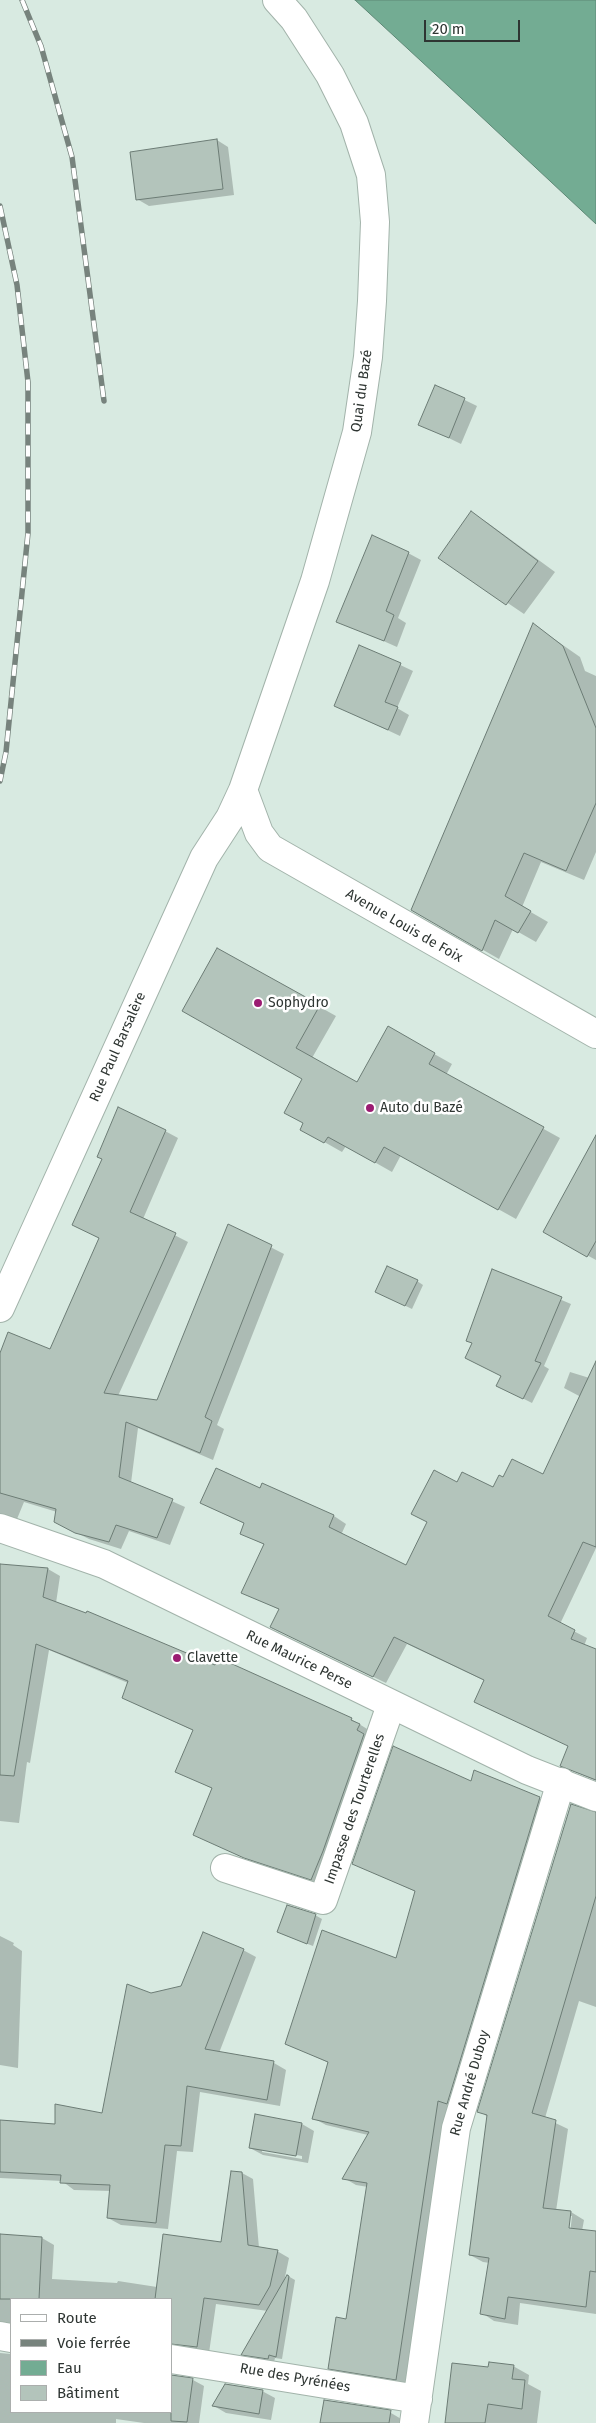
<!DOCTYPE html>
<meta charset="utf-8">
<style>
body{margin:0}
#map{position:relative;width:596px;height:2423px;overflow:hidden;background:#d8eae1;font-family:"Fira Sans",sans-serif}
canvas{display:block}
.legend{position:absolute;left:10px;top:2298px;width:162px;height:115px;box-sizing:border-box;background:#fff;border:1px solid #abaead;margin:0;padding:6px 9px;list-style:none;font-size:15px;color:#2e3532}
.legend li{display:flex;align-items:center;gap:10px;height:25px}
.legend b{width:25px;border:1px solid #abaead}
.scale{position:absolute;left:424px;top:20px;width:96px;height:22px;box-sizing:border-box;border:2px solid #2e3532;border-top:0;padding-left:6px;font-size:15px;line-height:18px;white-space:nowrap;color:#2e3532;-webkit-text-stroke:4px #fff;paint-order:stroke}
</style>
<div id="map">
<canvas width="596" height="2423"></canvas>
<ul class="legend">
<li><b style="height:6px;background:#fff"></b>Route</li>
<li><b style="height:6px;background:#77837d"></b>Voie ferrée</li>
<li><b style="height:14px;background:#73ac93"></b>Eau</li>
<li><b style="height:14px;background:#b3c4bb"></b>Bâtiment</li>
</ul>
<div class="scale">20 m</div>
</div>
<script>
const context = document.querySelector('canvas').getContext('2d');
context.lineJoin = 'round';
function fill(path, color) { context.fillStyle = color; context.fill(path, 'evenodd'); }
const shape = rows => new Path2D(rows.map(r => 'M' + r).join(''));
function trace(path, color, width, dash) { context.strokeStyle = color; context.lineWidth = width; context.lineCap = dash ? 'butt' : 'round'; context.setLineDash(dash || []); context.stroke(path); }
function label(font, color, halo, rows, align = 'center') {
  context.font = font + ' "Fira Sans",sans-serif'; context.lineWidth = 5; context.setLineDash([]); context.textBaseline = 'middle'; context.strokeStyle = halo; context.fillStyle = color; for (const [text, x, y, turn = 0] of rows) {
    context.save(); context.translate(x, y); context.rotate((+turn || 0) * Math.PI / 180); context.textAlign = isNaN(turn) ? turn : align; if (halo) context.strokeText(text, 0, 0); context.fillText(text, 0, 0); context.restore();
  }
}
const water = shape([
 [355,0,596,0,596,224,474,110,355,0]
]);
const shadow = shape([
 [217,140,228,147,234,195,149,206,137,199],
 [436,386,477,406,461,444,420,424],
 [471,513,488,523,555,572,524,614,440,557],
 [408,553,421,560,398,618,406,623,397,647,338,621],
 [534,625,580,657,585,671,596,676,596,852,584,880,541,862,522,907,548,922,536,942,513,929,499,959,413,910],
 [360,646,413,671,397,708,409,715,400,736,336,706],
 [218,950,336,1016,312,1058,358,1084,388,1028,452,1064,446,1075,560,1138,516,1219,401,1155,392,1172,346,1146,342,1152,319,1139,305,1123,304,1079],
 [165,1131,178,1138,143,1219,188,1242,118,1396,158,1401,229,1226,284,1254,217,1425,224,1429,213,1460,138,1428,131,1483,185,1507,170,1545,129,1531,121,1549,89,1539,69,1529,57,1512,24,1502,17,1519,0,1514,0,1356,51,1351,100,1239,74,1225],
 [596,1164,596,1260,557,1239],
 [493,1271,571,1304,544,1366,549,1369,532,1403,506,1390,502,1376,473,1343],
 [417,1281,423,1285,412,1309,383,1295],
 [570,1372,596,1380,596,1548,560,1624,587,1638,584,1646,596,1651,596,1781,562,1766,569,1746,475,1701,485,1681,407,1644,386,1683,271,1627,280,1610,243,1592,265,1545,241,1533,245,1524,201,1503,261,1489,263,1485,334,1516,346,1524,341,1535,406,1567,458,1483,493,1489,503,1478,544,1475,581,1397,564,1388],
 [0,1566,48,1569,60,1576,56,1603,351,1719,372,1732,324,1886,258,1865,194,1834,213,1789,177,1771,194,1731,123,1698,128,1683,49,1650,30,1763,27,1762,19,1823,0,1821],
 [472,1783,539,1799,552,1806,460,2110,408,2386,343,2375,330,2368,347,2320,368,2187,356,2185,344,2178,368,2135,326,2125,313,2118,329,2063,287,2044,397,1960,416,1892,354,1863],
 [596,1813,596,2007,579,2001,545,2118,568,2129,556,2211,571,2212,584,2220,582,2231,596,2232,596,2314,520,2303,518,2325,494,2321,482,2313,490,2263,483,2262,470,2255,488,2117,479,2111],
 [569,2216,572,2216,570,2234,567,2234],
 [315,1915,322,1919,313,1946,284,1935],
 [0,1936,14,1943,13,1945,22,1951,18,2068,0,2065],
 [243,1950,256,1957,219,2053,274,2063,286,2070,280,2106,200,2092,193,2152,177,2151,168,2229,121,2225,108,2218,111,2191,74,2190,62,2181,0,2178,0,2122,56,2125,104,2115,151,1995,182,1988],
 [256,2115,302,2124,314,2131,308,2163,263,2155,250,2148],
 [262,2149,302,2156,302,2159,262,2152],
 [242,2173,253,2179,259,2248,277,2251,289,2258,284,2282,288,2276,295,2280,282,2359,275,2358,274,2362,249,2357,243,2354,268,2311,216,2304,209,2353,171,2355,171,2299,11,2299,11,2327,0,2332,0,2236,42,2238,54,2245,52,2279,117,2283,118,2281,157,2287,222,2244],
 [0,2353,11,2354,11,2412,171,2412,171,2376,193,2380,204,2386,199,2423,144,2423,116,2419,116,2423,0,2423],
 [513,2366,529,2375,528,2384,541,2391,537,2423,446,2423,490,2368],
 [262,2391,275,2398,271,2420,226,2413,214,2406],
 [325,2401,391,2413,408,2423,322,2423]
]);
const building = shape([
 [217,139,223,189,136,200,130,152,217,139],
 [435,385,465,398,449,438,418,425,435,385],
 [471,511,538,561,506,605,438,558,471,511],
 [372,535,409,552,386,611,394,615,384,641,336,622,372,535],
 [533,623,563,646,596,728,596,803,566,871,524,853,505,896,531,911,518,933,495,920,482,951,411,910,533,623],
 [359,645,401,663,385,702,398,707,388,730,334,706,359,645],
 [217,948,320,1005,296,1048,357,1082,388,1026,435,1053,429,1064,544,1127,498,1210,384,1147,375,1163,328,1137,324,1143,300,1130,303,1123,284,1113,302,1079,182,1011,217,948],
 [118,1107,166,1130,130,1212,176,1233,104,1393,157,1400,228,1224,272,1245,205,1417,212,1421,200,1453,126,1422,119,1477,173,1499,157,1538,116,1525,109,1542,75,1533,54,1522,56,1509,0,1493,0,1353,8,1332,50,1349,99,1238,72,1225,102,1159,97,1157,118,1107],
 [596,1135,596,1241,587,1257,543,1232,596,1135],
 [387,1266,418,1280,405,1306,375,1292,387,1266],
 [492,1269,562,1297,535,1361,541,1363,523,1399,496,1386,501,1376,465,1358,472,1343,466,1341,492,1269],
 [596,1361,596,1547,583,1542,548,1616,575,1630,571,1639,596,1649,596,1780,560,1766,568,1746,474,1702,484,1680,394,1637,373,1677,270,1627,279,1609,241,1593,264,1544,240,1534,244,1523,200,1503,216,1468,260,1488,262,1483,334,1515,329,1527,406,1565,427,1522,411,1514,434,1470,457,1482,462,1472,493,1487,499,1475,503,1477,512,1459,543,1474,596,1361],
 [0,1564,48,1568,43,1597,86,1613,87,1611,215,1665,219,1658,352,1718,351,1720,360,1724,357,1730,364,1734,323,1851,311,1880,244,1858,193,1835,212,1788,175,1772,193,1730,122,1698,128,1681,36,1644,14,1776,0,1775,0,1564],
 [393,1746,471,1781,474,1770,540,1797,447,2104,438,2101,396,2380,328,2369,336,2317,346,2319,367,2183,342,2179,369,2132,312,2119,328,2062,285,2044,322,1930,396,1958,415,1891,352,1864,393,1746],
 [571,1804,596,1812,596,1896,532,2113,556,2120,543,2208,571,2211,569,2228,596,2231,596,2272,590,2271,586,2307,508,2297,505,2319,480,2314,489,2258,469,2255,487,2115,477,2112,571,1804],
 [287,1905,316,1914,307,1944,277,1932,287,1905],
 [203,1932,244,1949,205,2049,274,2061,267,2100,187,2086,181,2146,165,2145,156,2223,107,2218,110,2185,60,2183,61,2175,0,2172,0,2120,55,2124,55,2104,102,2113,127,1984,151,1993,181,1986,203,1932],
 [255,2114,302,2123,296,2156,249,2148,255,2114],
 [231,2171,242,2172,248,2245,278,2250,270,2286,259,2305,204,2298,197,2347,171,2344,171,2299,155,2299,163,2234,221,2242,231,2171],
 [0,2234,42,2237,39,2299,0,2299,0,2234],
 [287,2275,289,2276,276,2357,269,2355,268,2359,241,2355,287,2275],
 [489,2362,514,2365,512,2379,525,2380,522,2409,488,2404,485,2423,445,2423,452,2363,488,2367,489,2362],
 [171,2375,193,2378,187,2422,171,2421,171,2375],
 [225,2384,263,2390,259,2414,212,2406,225,2384],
 [324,2400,391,2410,389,2423,320,2423,324,2400]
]);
const street = shape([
 [225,1868,323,1900,391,1705],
 [0,2336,11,2338],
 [171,2359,418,2399],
 [414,2423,456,2128,561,1782]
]);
const secondary = shape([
 [243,790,259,833,270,848,596,1034],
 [0,1308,204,858,230,818,243,790,315,581,357,432,368,357,372,301,375,222,371,175,354,123,330,75,294,19,277,0],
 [0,1528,104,1564,527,1770,596,1797]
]);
const rail = shape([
 [22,0,41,46,72,157,104,401],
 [0,206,17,285,28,382,28,533,6,752,0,781]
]);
const markers = [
 [258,1003,5,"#9b1c72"],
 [370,1108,5,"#9b1c72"],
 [177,1658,5,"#9b1c72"]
];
const streetNames = [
 ["Quai du Bazé",362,391,-82],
 ["Avenue Louis de Foix",404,926,30],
 ["Rue Paul Barsalère",118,1047,-66],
 ["Rue Maurice Perse",299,1660,26],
 ["Impasse des Tourterelles",355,1809,-71],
 ["Rue André Duboy",470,2083,-74],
 ["Rue des Pyrénées",295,2378,10]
];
const poiNames = [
 ["Sophydro",268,1003],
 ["Auto du Bazé",380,1108],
 ["Clavette",187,1658]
];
fill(water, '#73ac93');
trace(water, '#5e8876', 1);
fill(shadow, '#0003');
fill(building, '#b3c4bb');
trace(building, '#6c7c75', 1);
trace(street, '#a2b3aa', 30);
trace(secondary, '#a2b3aa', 30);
trace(street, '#fff', 28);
trace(secondary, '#fff', 28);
trace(rail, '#77837d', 5.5);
trace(rail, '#fff', 4, [11]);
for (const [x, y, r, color] of markers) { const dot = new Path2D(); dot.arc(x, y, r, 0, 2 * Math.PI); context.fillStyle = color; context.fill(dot); trace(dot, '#fff', 2); }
label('14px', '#2e3532', '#fff', streetNames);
label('14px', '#2e3532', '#fff', poiNames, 'left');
</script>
